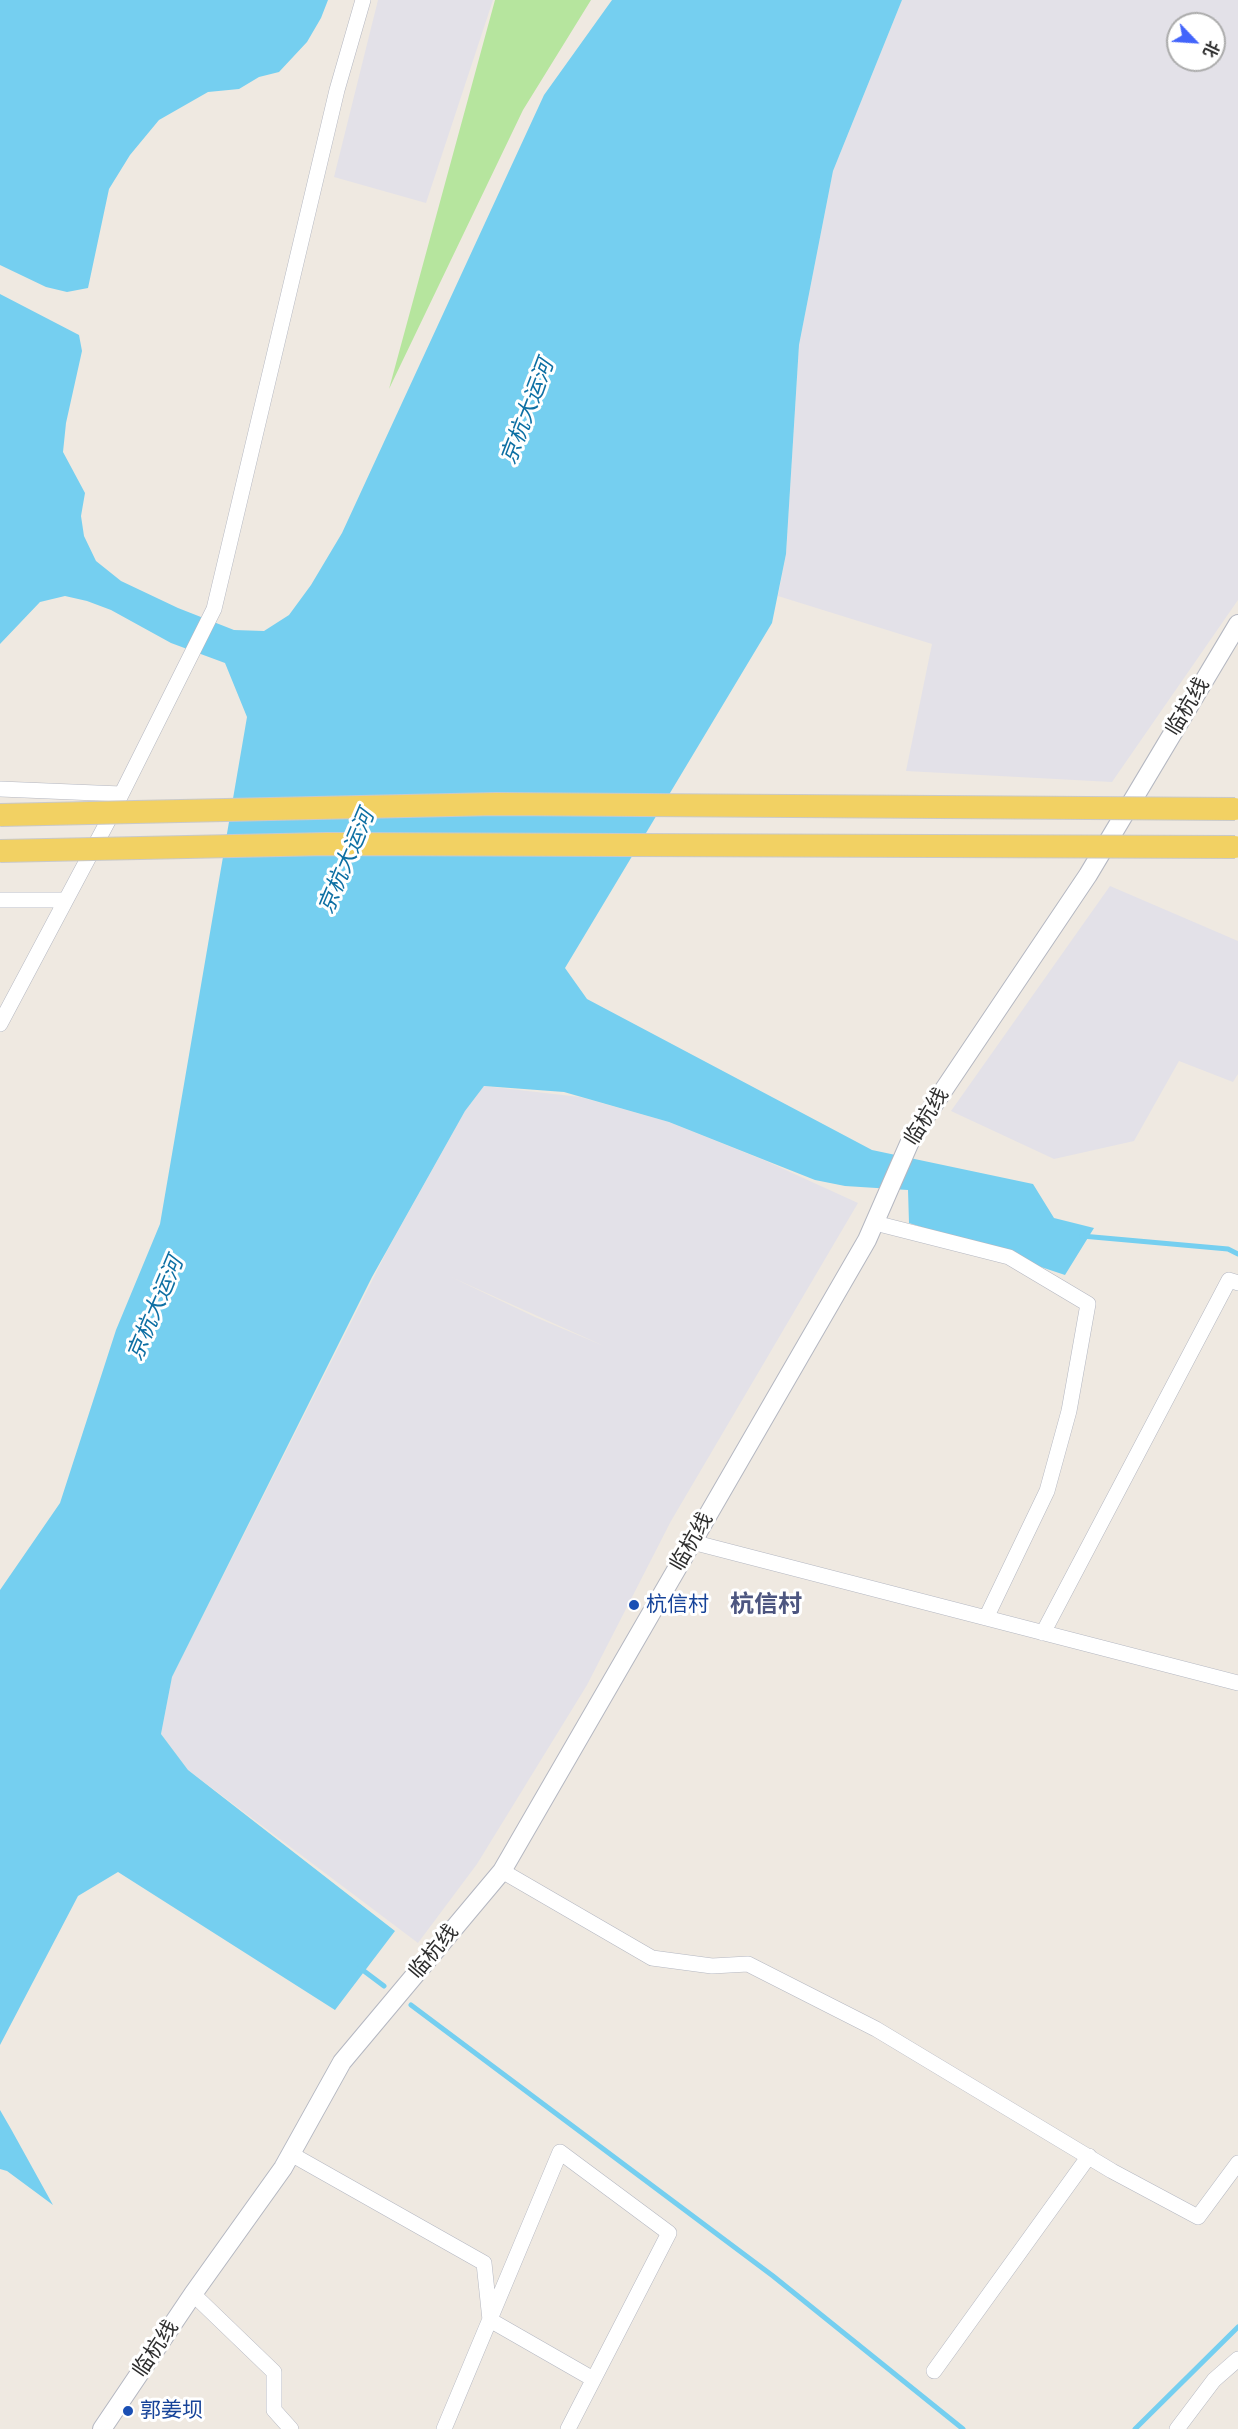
<!DOCTYPE html>
<meta charset="utf-8">
<style>
body{margin:0}
#map{position:relative;width:1238px;height:2429px;overflow:hidden;background:#efe9e1;font-family:"Fira Sans","Noto Sans SC",sans-serif}
canvas{display:block}
.north{position:absolute;left:1166px;top:12px;width:60px;height:60px;box-sizing:border-box;background:#fff;border:2px solid #ababab;border-radius:50%;rotate:115deg;font-size:16px;font-weight:700;line-height:24px;text-align:center;color:#2e2e2e}
.north::after{content:'';display:block;margin:auto;width:21px;height:27px;background:#4264fb;clip-path:polygon(50% 0,100% 100%,50% 72%,0 100%)}
</style>
<div id="map">
<canvas width="1238" height="2429"></canvas>
<div class="north">北</div>
</div>
<script>
const context = document.querySelector('canvas').getContext('2d');
context.lineJoin = 'round';
function fill(path, color) { context.fillStyle = color; context.fill(path, 'evenodd'); }
const shape = rows => new Path2D(rows.map(r => 'M' + r).join(''));
function trace(path, color, width, dash) { context.strokeStyle = color; context.lineWidth = width; context.lineCap = dash ? 'butt' : 'round'; context.setLineDash(dash || []); context.stroke(path); }
function label(font, color, halo, rows, align = 'center') {
  context.font = font + ' "Fira Sans","Noto Sans SC",sans-serif'; context.lineWidth = 6; context.setLineDash([]); context.textBaseline = 'middle'; context.strokeStyle = halo; context.fillStyle = color; for (const [text, x, y, turn = 0] of rows) {
    context.save(); context.translate(x, y); context.rotate((+turn || 0) * Math.PI / 180); context.textAlign = isNaN(turn) ? turn : align; if (halo) context.strokeText(text, 0, 0); context.fillText(text, 0, 0); context.restore();
  }
}
const industrial = shape([
 [378,0,493,0,426,203,334,177],
 [902,0,1238,0,1238,600,1112,782,906,771,932,644,778,596,786,554,799,345,833,171],
 [1178,24,1214,24,1214,60,1178,60],
 [1110,886,1238,941,1238,1074,1233,1082,1179,1061,1134,1141,1054,1159,951,1111],
 [484,1086,580,1097,669,1122,766,1161,858,1203,671,1521,587,1685,477,1864,418,1943,188,1770,161,1734,172,1677,388,1249,465,1111],
 [451,1277,604,1346,535,1317]
]);
const green = shape([
 [495,0,591,0,523,110,389,389]
]);
const water = shape([
 [0,0,328,0,321,18,307,42,279,72,259,77,239,89,208,92,159,120,130,155,109,189,88,288,67,292,46,287,0,265],
 [612,0,902,0,833,171,799,345,786,554,772,623,565,968,587,999,872,1150,1033,1184,1054,1218,1094,1228,1065,1275,909,1223,908,1190,845,1186,815,1180,669,1122,564,1092,484,1086,465,1111,372,1277,172,1677,161,1734,188,1770,395,1931,335,2010,118,1872,78,1896,0,2045,0,1590,60,1503,116,1330,160,1224,247,717,225,663,171,643,111,610,87,601,65,596,40,602,0,644,0,294,79,335,82,351,66,423,63,452,85,493,81,516,84,536,96,561,121,581,178,608,234,630,264,631,289,615,311,585,342,533,544,95],
 [0,2110,11,2129,53,2205,7,2171,0,2169]
]);
const stream = shape([
 [1082,1236,1228,1249,1238,1254],
 [360,1968,384,1986],
 [411,2005,773,2276,963,2429],
 [1135,2429,1238,2327]
]);
const minor = shape([
 [0,789,121,794],
 [0,900,66,900],
 [0,1024,108,821,214,609,337,90,363,0],
 [875,1223,1009,1257,1088,1304,1069,1411,1047,1491,986,1618],
 [692,1542,1238,1683],
 [1043,1633,1229,1280,1238,1283],
 [502,1871,652,1958,712,1966,748,1964,876,2029,1112,2171,1198,2217,1238,2163],
 [291,2154,484,2263,490,2320,593,2379],
 [193,2294,274,2372,274,2410,291,2429],
 [934,2371,1089,2156],
 [444,2429,560,2152,669,2233,568,2429],
 [1177,2429,1214,2380,1238,2359]
]);
const tertiary = shape([
 [102,2429,193,2294,283,2168,342,2062,502,1871,867,1240,912,1137,1088,875,1238,624]
]);
const primaryBridge = shape([
 [0,815,496,804,1235,809],
 [0,851,327,844,1235,847]
]);
const markers = [
 [634,1605,6,"#1a4fb4"],
 [128,2411,6,"#1a4fb4"]
];
const streetNames = [
 ["临杭线",1188,707,-59],
 ["临杭线",927,1117,-58],
 ["临杭线",692,1542,-60],
 ["临杭线",434,1952,-50],
 ["临杭线",156,2349,-56]
];
const transitNames = [
 ["杭信村",646,1605],
 ["郭姜坝",140,2411]
];
const waterNames = [
 ["京杭大运河",528,412,-69],
 ["京杭大运河",347,862,-67],
 ["京杭大运河",156,1309,-67]
];
const quarterNames = [
 ["杭信村",766,1605]
];
fill(industrial, '#e3e1e8');
fill(green, '#b6e59e');
fill(water, '#75cff0');
trace(stream, '#75cff0', 5);
trace(minor, '#b4b7c1', 16);
trace(tertiary, '#b4b7c1', 20);
trace(minor, '#fff', 15);
trace(tertiary, '#fff', 18);
trace(primaryBridge, '#c9c9c9', 24, []);
trace(primaryBridge, '#f2d163', 22);
for (const [x, y, r, color] of markers) { const dot = new Path2D(); dot.arc(x, y, r, 0, 2 * Math.PI); context.fillStyle = color; context.fill(dot); trace(dot, '#fff', 2); }
label('21px', '#2e2e2e', '#fff', streetNames);
label('21px', '#164399', '#fff', transitNames, 'left');
label('italic 22px', '#0d6fa3', '#fff', waterNames);
label('bold 24px', '#4d5680', '#fff', quarterNames);
</script>
